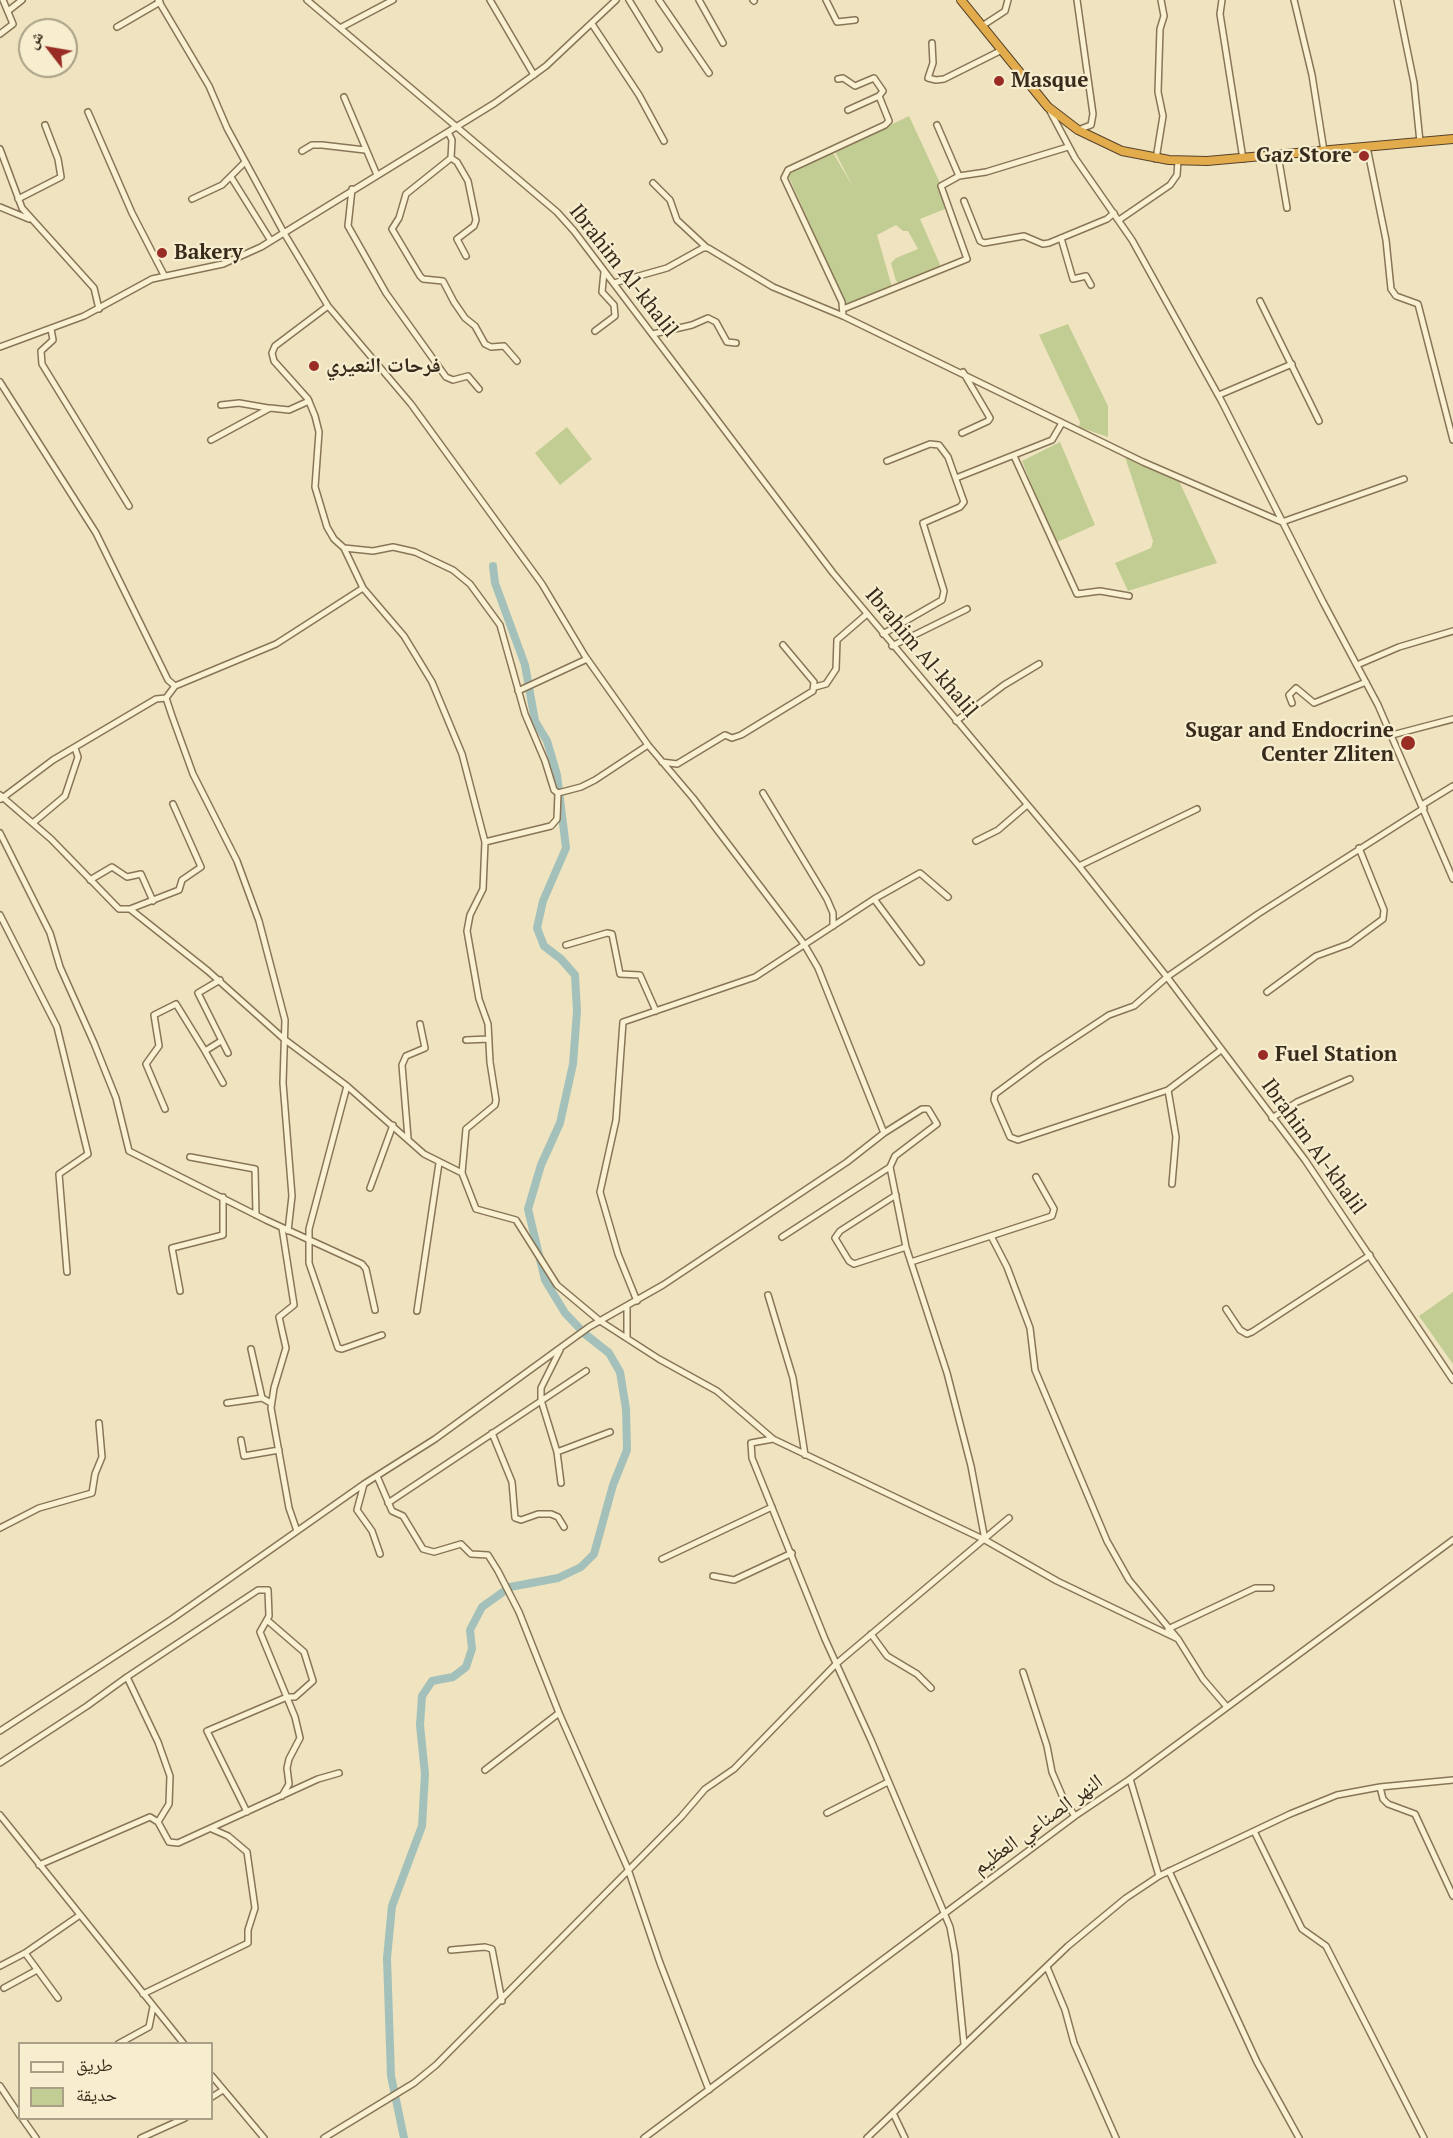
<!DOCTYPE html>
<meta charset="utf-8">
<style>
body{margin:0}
#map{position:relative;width:1453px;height:2138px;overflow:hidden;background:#efe4bf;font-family:"PT Serif","Noto Naskh Arabic",serif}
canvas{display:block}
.legend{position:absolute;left:18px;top:2042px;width:195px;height:78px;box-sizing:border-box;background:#f6eecf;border:2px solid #aaa087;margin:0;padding:8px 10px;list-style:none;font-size:18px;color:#372b1c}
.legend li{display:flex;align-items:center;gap:12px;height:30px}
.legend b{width:30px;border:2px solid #aaa087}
.north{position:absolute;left:18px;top:18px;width:60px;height:60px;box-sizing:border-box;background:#f6eecf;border:2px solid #aaa087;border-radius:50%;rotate:301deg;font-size:16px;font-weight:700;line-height:24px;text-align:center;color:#372b1c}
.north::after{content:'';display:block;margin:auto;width:21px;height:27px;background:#992d25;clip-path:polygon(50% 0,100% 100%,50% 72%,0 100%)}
</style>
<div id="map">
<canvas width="1453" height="2138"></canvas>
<ul class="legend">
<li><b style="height:8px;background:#faf1d3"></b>طريق</li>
<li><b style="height:16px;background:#c2cd93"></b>حديقة</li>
</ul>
<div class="north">ش</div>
</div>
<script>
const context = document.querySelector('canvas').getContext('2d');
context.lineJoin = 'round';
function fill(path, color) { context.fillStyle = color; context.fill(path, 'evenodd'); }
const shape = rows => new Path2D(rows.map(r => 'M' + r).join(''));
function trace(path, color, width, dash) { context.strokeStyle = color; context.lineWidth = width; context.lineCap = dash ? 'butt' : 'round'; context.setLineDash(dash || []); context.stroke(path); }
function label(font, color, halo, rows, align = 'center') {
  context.font = font + ' "PT Serif","Noto Naskh Arabic",serif'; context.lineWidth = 4.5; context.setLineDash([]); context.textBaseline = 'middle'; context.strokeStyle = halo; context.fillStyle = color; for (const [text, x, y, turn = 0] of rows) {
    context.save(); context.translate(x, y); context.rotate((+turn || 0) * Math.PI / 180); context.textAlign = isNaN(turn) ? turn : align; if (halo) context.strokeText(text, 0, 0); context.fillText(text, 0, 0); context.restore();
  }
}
const green = shape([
 [909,116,940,183,945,209,920,219,941,267,899,283,896,281,891,263,896,258,918,249,908,231,903,231,896,225,877,235,892,287,845,305,788,175,832,151,853,187,835,152],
 [1068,324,1108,406,1108,437,1079,427,1080,422,1039,335],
 [567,427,592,459,560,485,535,453],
 [1060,442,1095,525,1055,543,1022,461],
 [1125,457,1179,481,1217,563,1128,591,1115,563,1151,548,1153,541],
 [1453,1292,1453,1364,1419,1316]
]);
const river = shape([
 [404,2138,391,2076,387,1958,392,1906,422,1826,425,1774,420,1725,422,1696,432,1681,453,1677,466,1667,472,1649,470,1630,482,1607,510,1587,558,1578,581,1567,594,1554,613,1485,627,1450,626,1409,620,1372,609,1353,585,1334,565,1313,545,1280,528,1209,541,1165,560,1123,573,1064,577,1011,575,975,561,959,544,946,537,928,543,901,566,848,557,775,547,741,535,721,525,665,495,583,493,566]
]);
const minor = shape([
 [158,0,209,86,227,128,284,233,328,306,411,404,542,584,585,656,648,745,693,798,804,944,818,968,884,1133,922,1109,928,1109,937,1124,895,1156,890,1167,906,1247,947,1373,971,1466,985,1540],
 [307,0,557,212,574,231,833,573,1079,866,1167,977,1305,1160,1453,1380],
 [490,0,534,75],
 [629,0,659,49],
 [659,0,709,73],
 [699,0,723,43],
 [753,0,754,1],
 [826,0,837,22,855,20],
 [1077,0,1093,114,1091,125,1078,130],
 [1222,0,1220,14,1243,159],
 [1294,0,1312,75,1324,151],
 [1397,0,1414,83,1420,142],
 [8,11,22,0],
 [592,24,639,95,664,141],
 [982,26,1005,11,1008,0],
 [117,27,160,2],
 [340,28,393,0],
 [0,34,13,24,3,0],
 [932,43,933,63,928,78,936,80,944,79,1000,51],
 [838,79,843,78,855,86,874,78,883,91,879,96],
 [344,97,377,175],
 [1050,111,1075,158,1132,240,1222,402,1323,602,1378,705,1453,879],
 [88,112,132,213,164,275],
 [937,125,959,176,986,172,1068,147],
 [448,132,452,140,451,158,406,194,399,218,392,229,420,276,423,279,443,281,454,302,465,318,475,326,485,344,491,347,504,346,517,361],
 [1367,147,1386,240,1391,289,1396,296,1418,304,1453,440],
 [0,149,22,208,94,288,99,309],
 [302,151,312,145,322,145,365,150],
 [1278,155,1287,208],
 [451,158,457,162,468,181,476,220,474,226,457,239,466,256],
 [1156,159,1163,116,1158,92,1160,29,1164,16,1161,0],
 [231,177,271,241],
 [653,183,670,200,677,220,706,247],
 [352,189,348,226,386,293,446,377,453,380,468,376,479,389],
 [18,199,61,177,58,159,45,125],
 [192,199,222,185,245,162],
 [964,201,980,241,984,243,1024,236,1043,244,1049,243,1107,219,1114,213],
 [0,207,29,219],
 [1119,220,1170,185,1177,175,1178,161],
 [1061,238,1073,279,1086,276,1091,285],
 [614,283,667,268,703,248,708,248,773,287,843,316,1143,462,1282,522,1404,479],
 [1260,301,1319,421],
 [328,306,275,346,272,353,274,361,308,399,315,416,319,432,315,487,327,527,334,539,344,548,363,588,404,636,432,682,462,754,485,842,483,889,470,915,467,931,479,999,488,1024,490,1062,496,1100,495,1105,466,1129,462,1173,476,1209,516,1220,557,1285,600,1321,659,1359,717,1391,773,1439,985,1540,1057,1581,1178,1639],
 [843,309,967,259,941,186,959,176],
 [843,316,842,302,784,178,788,170,885,125,889,121,879,96,848,110],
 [51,329,53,340,41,351,42,364,129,506],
 [595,331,615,316,614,305,602,292,604,272],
 [653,334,692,325,708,318,716,322,727,342,736,343],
 [0,347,84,316,152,279,223,264,261,247,495,103,546,66,616,0],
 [0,382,96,533,168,680,175,686,166,698,172,716,193,774,237,861,259,921,285,1020,283,1083,292,1196,288,1231],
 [1219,395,1292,364],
 [221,405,239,403,268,408],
 [962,433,988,421,990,418,963,372],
 [211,440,270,408,289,410,309,401],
 [1014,456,1077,594,1100,591,1129,596],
 [956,478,1052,440,1062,423],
 [344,548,373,551,393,547,415,552,453,570,470,584,500,625,525,714,545,761,554,790,558,793,581,787,595,780,648,745],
 [883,634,942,600,944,591,923,523,960,507,964,502,948,457,939,445,930,444,887,461],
 [892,646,967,609],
 [1357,665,1399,647,1453,631],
 [175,686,276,644,363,588],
 [815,687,826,684,836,669,837,640,867,614],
 [518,691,587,659],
 [1292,703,1289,695,1296,688,1314,703,1366,682],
 [956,721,1004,685,1039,664],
 [1392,735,1453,719],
 [662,762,677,764,725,735,732,738,741,735,813,691,814,682,783,645],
 [763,793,827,899,833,913,833,926],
 [0,795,51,839,119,909,130,909,208,971,284,1039,347,1086,424,1154,462,1173],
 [1,799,53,760,156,699,166,698],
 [1422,805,1453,786],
 [34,822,65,796,78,757,75,748],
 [0,833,50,933,60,967,94,1043,116,1098,129,1151,266,1220,362,1264,366,1269,375,1310],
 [976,841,998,830,1027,805],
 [485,842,551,826,557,819,558,793],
 [1079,866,1197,809],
 [90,880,112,867,127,877,141,874,153,901],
 [874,899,921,962],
 [130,909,179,890,182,880,201,867,173,804],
 [0,915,57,1027,88,1154,59,1174,67,1272],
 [566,945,607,933,612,934,620,974,640,975,656,1011],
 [220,980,198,993,228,1053],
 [1267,992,1316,956,1349,944,1383,919,1384,910,1359,848],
 [466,1040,489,1039],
 [1221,1050,1168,1090,1018,1140,1010,1137,994,1100,995,1094,1041,1060,1109,1015,1134,1006,1167,977,1258,914,1424,808],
 [205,1051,223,1083],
 [347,1086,309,1229,309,1263,338,1348,342,1349,382,1335],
 [1168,1090,1176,1137,1172,1184],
 [165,1109,146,1064,159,1046,154,1015,176,1004,205,1051,221,1041],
 [1272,1118,1297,1102,1350,1079],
 [408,1138,402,1065,406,1056,425,1048,420,1024],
 [190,1157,255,1169,256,1215],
 [370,1188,393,1125],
 [896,1195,840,1231,835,1238,849,1261,854,1264,906,1247],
 [282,1228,294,1305,279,1317,286,1348,274,1388,271,1408,289,1508,297,1531],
 [991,1236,1007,1267,1030,1328,1035,1370,1107,1541,1129,1580,1178,1639,1203,1679,1227,1707],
 [782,1237,890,1167],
 [911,1262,1052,1216,1054,1209,1036,1177],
 [180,1291,172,1248,223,1235,223,1197],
 [768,1295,793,1378,805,1455],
 [637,1301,618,1254,600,1192,616,1120,623,1022,755,977,874,899,920,873,948,897],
 [1226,1309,1240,1330,1247,1334,1252,1332,1370,1255],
 [417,1311,439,1163],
 [627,1338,627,1307],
 [251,1349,262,1398,271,1403],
 [560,1350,541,1388,541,1400,557,1452,561,1483],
 [227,1403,262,1398],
 [492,1433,512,1482,515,1518,521,1520,538,1514,551,1514,558,1517,564,1527],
 [773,1439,751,1443,752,1458,825,1639,871,1740,950,1927,955,1954,964,2044],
 [241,1440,244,1456,279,1450],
 [557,1452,610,1432],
 [377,1476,392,1511,403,1516,423,1549,434,1552,461,1544,471,1554,488,1555,498,1571,519,1612,559,1713,628,1869,660,1963,709,2090],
 [364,1484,357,1510,372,1531,380,1554],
 [388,1503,586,1371],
 [0,1528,39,1508,92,1493,95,1474,102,1457,99,1423],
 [662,1559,772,1507],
 [713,1576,734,1580,792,1553],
 [1168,1629,1255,1588,1271,1588],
 [871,1634,887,1656,917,1674,931,1688],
 [1023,1672,1047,1746,1052,1772,1064,1800,1075,1816],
 [127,1677,258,1590,268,1590,269,1616,260,1632,295,1717,300,1738,289,1759,287,1768,289,1784,282,1796],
 [0,1731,172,1619,364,1484,435,1439,589,1327,663,1285,847,1162,884,1133],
 [0,1763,87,1706,127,1677,158,1742,170,1776,169,1804,158,1822],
 [485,1770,559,1713],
 [1130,1779,1159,1876],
 [1380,1787,1383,1799,1388,1804,1415,1814,1453,1896],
 [247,1812,207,1731,287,1697,295,1697,313,1681,304,1652,267,1620],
 [827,1813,888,1782],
 [0,1815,184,2044],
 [1254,1831,1302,1929,1326,1946,1424,2138],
 [39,1865,150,1817,158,1822,169,1842,178,1843,318,1779,339,1773],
 [1169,1871,1257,2062,1299,2138],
 [451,1950,485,1947,492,1949,502,2001],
 [25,1953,58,1998],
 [0,1966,25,1953,80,1915],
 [1047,1967,1065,2010,1074,2043,1116,2138],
 [4,1988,37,1970],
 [143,1994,248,1943,248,1930,255,1908,247,1852,228,1836,212,1829],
 [118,2044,149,2027,153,2007],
 [212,2076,264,2138],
 [0,2086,20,2116],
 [212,2097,223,2090],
 [893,2113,905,2138],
 [22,2118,36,2138],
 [141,2138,185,2118],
 [324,2138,414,2083,436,2065,681,1817,705,1789,734,1769,836,1664,1009,1518],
 [644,2138,1075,1816,1130,1779,1453,1540],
 [867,2138,1068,1946,1126,1898,1159,1876,1290,1814,1337,1795,1380,1787,1453,1780]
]);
const highway = shape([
 [961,0,1048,107,1078,130,1122,151,1169,160,1207,161,1453,139]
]);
const markers = [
 [999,81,6,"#992d25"],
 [1364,156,6,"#992d25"],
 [162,253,6,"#992d25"],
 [314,366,6,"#992d25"],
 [1408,743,8,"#992d25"],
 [1263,1055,6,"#992d25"]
];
const poiNames = [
 ["Masque",1011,81],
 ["Gaz Store",1352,156,"right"],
 ["Bakery",174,253],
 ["فرحات النعيري",326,366],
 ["Sugar and Endocrine",1394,731,"right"],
 ["Center Zliten",1394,755,"right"],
 ["Fuel Station",1275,1055]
];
const streetNames = [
 ["Ibrahim Al-khalil",623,271,52],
 ["Ibrahim Al-khalil",921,653,50],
 ["Ibrahim Al-khalil",1313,1147,54],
 ["النهر الصناعي العظيم",1038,1825,-36]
];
fill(green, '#c2cd93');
trace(river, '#a3c1ba', 8);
trace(minor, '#887557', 8);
trace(highway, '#56422c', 10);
trace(minor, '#faf1d3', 5);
trace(highway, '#e2ab4c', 8);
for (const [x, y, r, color] of markers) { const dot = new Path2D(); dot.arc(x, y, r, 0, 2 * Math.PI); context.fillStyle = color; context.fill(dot); trace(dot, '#f6eecf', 2); }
label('bold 21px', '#372b1c', '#f6eecf', poiNames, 'left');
label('21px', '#372b1c', '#f6eecf', streetNames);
</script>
